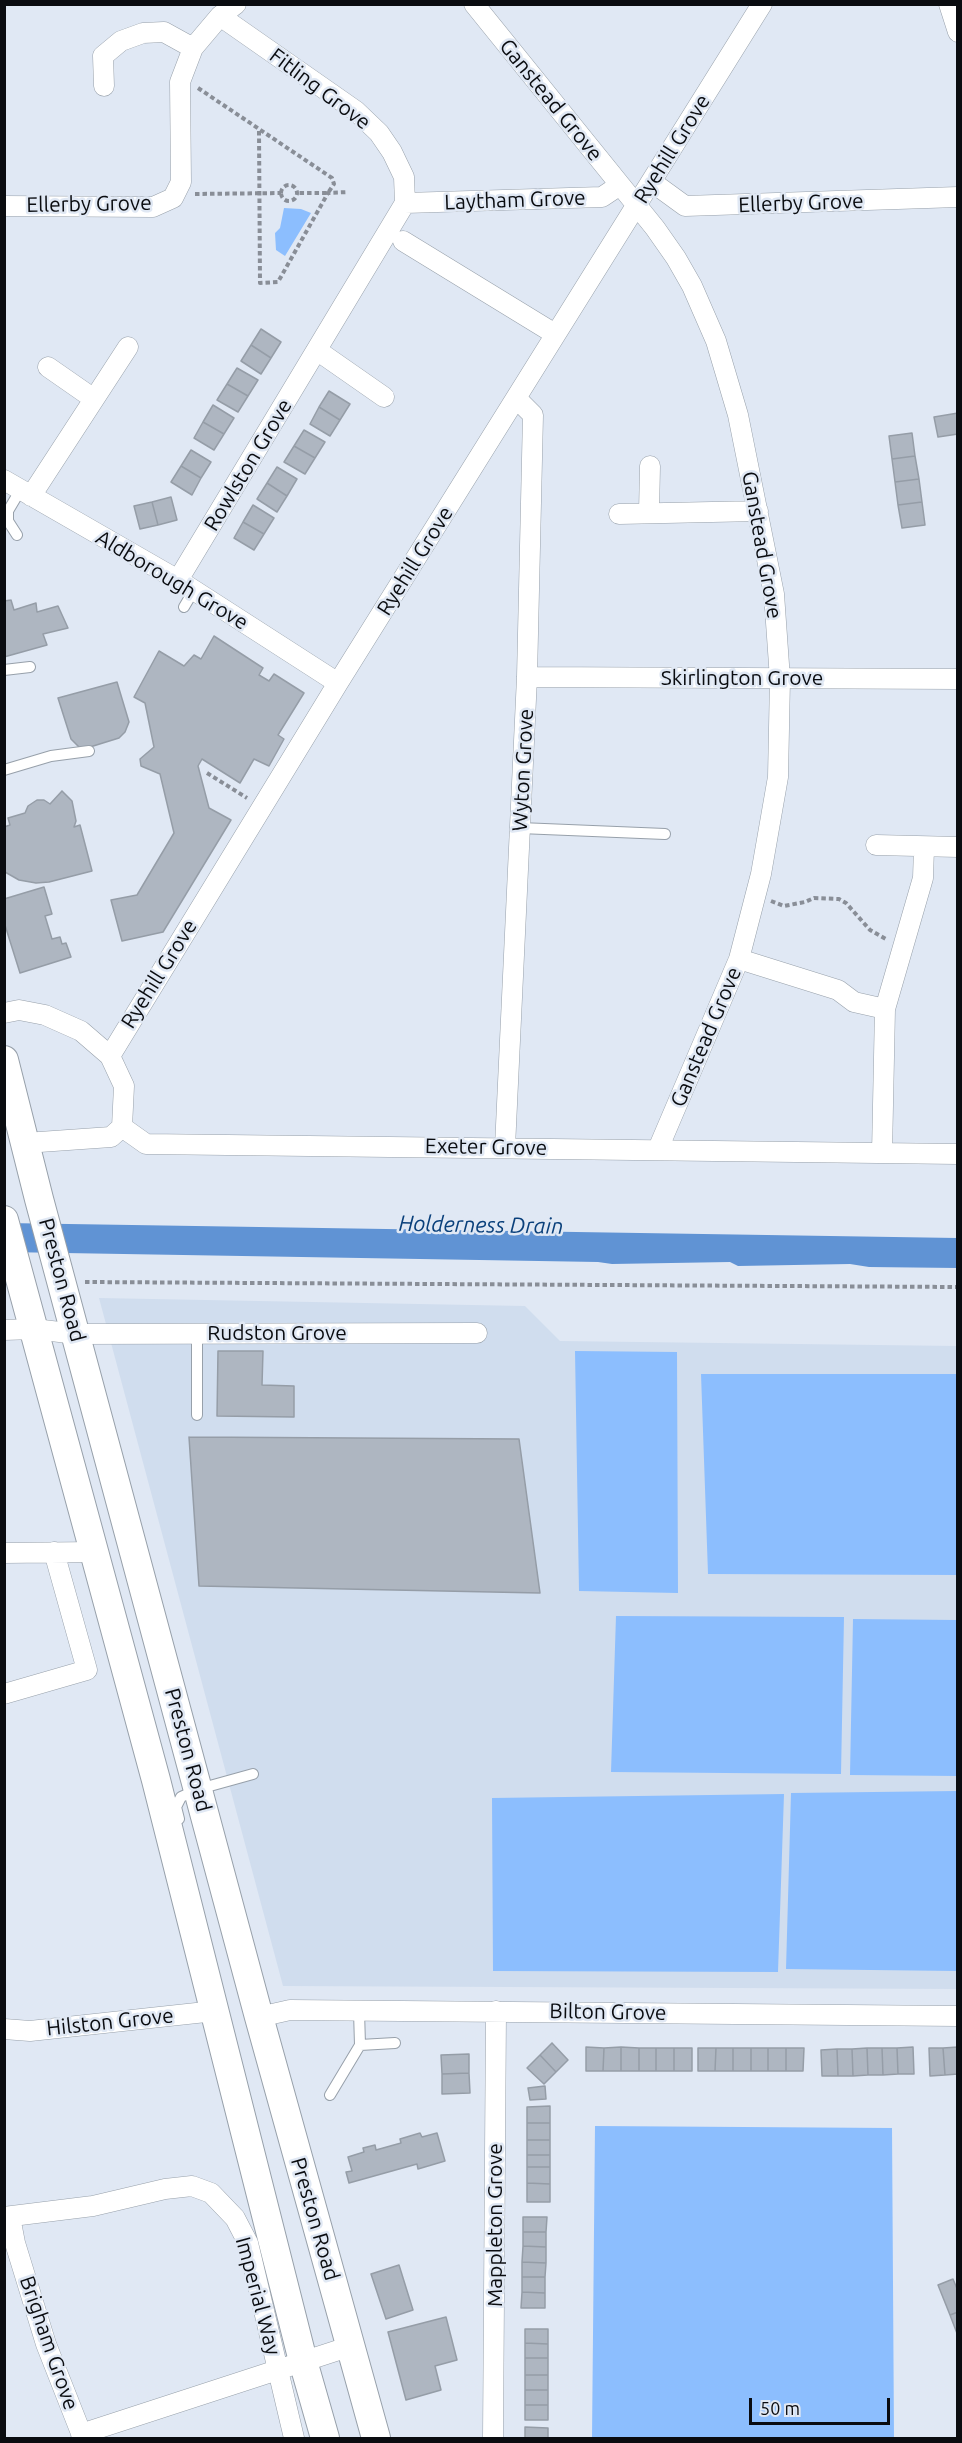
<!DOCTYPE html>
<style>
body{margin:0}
#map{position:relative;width:962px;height:2443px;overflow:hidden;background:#e0e8f4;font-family:Ubuntu,sans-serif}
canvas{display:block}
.frame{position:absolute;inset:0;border:6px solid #0a0c10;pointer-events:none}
.scale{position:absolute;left:749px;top:2398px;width:141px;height:27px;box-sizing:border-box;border:3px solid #0a0c10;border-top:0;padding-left:8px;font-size:18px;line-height:21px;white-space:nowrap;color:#0a0c10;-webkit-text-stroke:4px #e0e8f4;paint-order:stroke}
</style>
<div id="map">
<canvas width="962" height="2443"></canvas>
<div class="frame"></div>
<div class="scale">50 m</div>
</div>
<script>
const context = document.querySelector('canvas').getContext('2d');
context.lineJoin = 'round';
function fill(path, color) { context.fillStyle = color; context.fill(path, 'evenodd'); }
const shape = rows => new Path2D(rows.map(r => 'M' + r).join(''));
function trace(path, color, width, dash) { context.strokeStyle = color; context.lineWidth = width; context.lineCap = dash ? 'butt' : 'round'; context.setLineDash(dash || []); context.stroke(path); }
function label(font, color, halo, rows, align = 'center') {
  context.font = font + ' Ubuntu,sans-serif'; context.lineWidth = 5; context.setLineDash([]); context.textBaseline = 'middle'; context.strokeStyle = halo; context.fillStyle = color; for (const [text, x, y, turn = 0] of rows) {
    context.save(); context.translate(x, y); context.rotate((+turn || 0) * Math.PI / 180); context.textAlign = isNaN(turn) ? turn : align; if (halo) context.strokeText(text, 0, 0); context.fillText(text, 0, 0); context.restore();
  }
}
const built = shape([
 [99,1298,525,1306,560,1341,957,1346,957,1989,283,1986]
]);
const green = shape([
 [284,208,301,209,311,213,285,256,276,250,275,233,280,228],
 [575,1351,677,1352,678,1593,579,1591],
 [701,1374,957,1374,957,1575,708,1574],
 [616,1616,844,1617,841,1774,611,1772],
 [853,1619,957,1620,957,1776,850,1775],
 [957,1791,957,1971,786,1969,791,1793],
 [784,1794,778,1972,493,1971,492,1798],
 [595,2126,892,2128,894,2438,592,2438]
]);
const water = shape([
 [5,1223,957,1238,958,1268,869,1267,850,1264,738,1266,730,1262,612,1264,598,1262,5,1252]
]);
const building = shape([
 [261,329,281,342,271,358,251,345,261,329],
 [251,345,271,358,261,374,241,361,251,345],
 [237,368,258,380,248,396,227,384,237,368],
 [227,384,248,396,238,412,217,400,227,384],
 [329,391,350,404,340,420,319,407,329,391],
 [213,405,234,418,224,434,203,422,213,405],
 [319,407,340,420,330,436,310,424,319,407],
 [958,413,958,434,938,437,934,417,958,413],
 [203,422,224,434,214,450,194,438,203,422],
 [304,430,325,442,315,458,294,446,304,430],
 [912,433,915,456,892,459,889,436,912,433],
 [294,446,315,458,305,474,284,462,294,446],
 [191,450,211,462,201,478,181,466,191,450],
 [915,456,919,479,895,482,892,459,915,456],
 [181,466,201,478,192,495,171,482,181,466],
 [277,467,297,479,287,496,267,483,277,467],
 [919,479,922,502,898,505,895,482,919,479],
 [267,483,287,496,277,512,257,499,267,483],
 [171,497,177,520,158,525,152,502,171,497],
 [152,502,158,525,140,529,134,506,152,502],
 [922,502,925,525,902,528,898,505,922,502],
 [253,505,274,518,264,534,243,522,253,505],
 [243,522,264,534,254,550,234,538,243,522],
 [11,600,14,610,36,603,37,612,58,606,68,628,43,634,47,645,4,657,4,601,11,600],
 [214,636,263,668,259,675,269,681,274,674,304,693,278,735,284,739,269,766,254,759,240,783,202,759,198,766,209,808,231,820,163,932,122,941,111,900,137,895,174,833,160,774,141,766,140,759,154,747,145,703,134,697,159,651,184,666,194,655,201,659,214,636],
 [117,682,129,722,125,732,119,738,90,747,80,748,71,739,58,698,117,682],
 [62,791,72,801,76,821,74,827,80,825,92,871,49,882,36,883,19,880,5,872,4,827,10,825,8,818,25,813,28,806,37,800,44,800,50,804,62,791],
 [44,887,52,914,45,916,52,939,60,937,62,944,66,943,71,957,20,973,4,922,4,899,44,887],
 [218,1351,263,1351,262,1385,294,1386,294,1417,217,1416,218,1351],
 [189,1437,519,1439,540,1593,199,1586,189,1437],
 [552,2043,568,2060,556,2072,540,2055,552,2043],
 [586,2047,604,2048,603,2071,586,2071,586,2047],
 [621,2047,621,2071,603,2071,604,2048,621,2047],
 [621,2047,639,2048,639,2071,621,2071,621,2047],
 [913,2047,914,2074,898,2074,897,2048,913,2047],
 [958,2047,958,2074,945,2075,943,2048,958,2047],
 [639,2048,656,2048,656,2071,639,2071,639,2048],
 [656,2048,674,2048,674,2071,656,2071,656,2048],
 [674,2048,692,2048,692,2071,674,2071,674,2048],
 [698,2048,716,2048,715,2071,698,2071,698,2048],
 [716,2048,733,2048,733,2071,715,2071,716,2048],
 [733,2048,751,2048,751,2071,733,2071,733,2048],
 [751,2048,768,2048,768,2071,751,2071,751,2048],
 [768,2048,786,2048,786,2071,768,2071,768,2048],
 [786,2048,804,2048,803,2071,786,2071,786,2048],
 [867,2048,882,2048,883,2075,868,2075,867,2048],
 [867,2048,868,2075,853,2076,852,2049,867,2048],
 [882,2048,897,2048,898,2074,883,2075,882,2048],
 [929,2048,943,2048,945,2075,930,2076,929,2048],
 [837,2049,838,2076,822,2076,821,2050,837,2049],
 [837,2049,852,2049,853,2076,838,2076,837,2049],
 [469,2054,469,2073,442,2074,441,2055,469,2054],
 [540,2055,556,2072,544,2084,527,2068,540,2055],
 [469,2073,470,2093,442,2094,442,2074,469,2073],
 [545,2086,546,2099,530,2100,528,2088,545,2086],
 [550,2106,550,2123,527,2123,527,2107,550,2106],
 [527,2123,550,2123,550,2140,527,2140,527,2123],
 [420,2133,422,2137,437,2133,445,2161,418,2169,417,2164,349,2183,346,2172,352,2171,348,2157,364,2152,363,2148,375,2145,376,2150,401,2143,400,2139,420,2133],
 [527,2140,550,2140,550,2155,527,2155,527,2140],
 [527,2155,550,2155,550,2167,527,2167,527,2155],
 [527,2167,550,2167,550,2184,527,2183,527,2167],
 [527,2183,550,2184,550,2202,527,2202,527,2183],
 [523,2217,547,2217,546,2232,523,2232,523,2217],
 [523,2232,546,2232,546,2247,523,2246,523,2232],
 [523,2246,546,2247,546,2263,522,2262,523,2246],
 [522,2262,546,2263,545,2277,522,2277,522,2262],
 [399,2265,413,2310,386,2319,371,2274,399,2265],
 [522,2277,545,2277,545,2293,522,2292,522,2277],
 [953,2279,958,2291,958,2312,950,2315,938,2285,953,2279],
 [522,2292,545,2293,545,2308,521,2308,522,2292],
 [958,2312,958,2336,950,2315,958,2312],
 [446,2317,457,2360,435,2366,441,2390,406,2400,388,2332,446,2317],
 [525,2329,548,2329,548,2344,525,2343,525,2329],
 [525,2343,548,2344,548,2358,525,2358,525,2343],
 [525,2358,548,2358,548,2375,525,2375,525,2358],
 [525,2375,548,2375,548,2390,525,2390,525,2375],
 [525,2390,548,2390,548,2405,525,2405,525,2390],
 [525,2405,548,2405,548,2420,525,2420,525,2405],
 [525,2427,548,2428,548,2438,525,2438,525,2427]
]);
const path = shape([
 [198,88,332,178,334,184,328,193,297,193],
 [259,131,260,283,278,282,328,193,348,192],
 '281 193a8 8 0 1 1 16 0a8 8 0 1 1-16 0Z',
 [195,194,281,193],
 [207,773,247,798],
 [771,901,784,906,805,902,814,898,839,899,846,903,870,930,886,939],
 [85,1282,958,1287]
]);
const lane = shape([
 [17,535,8,521,8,511,21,489],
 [184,607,194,590],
 [4,670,30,667],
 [4,770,51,756,89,751],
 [520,828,665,834],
 [197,1334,197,1415],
 [179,1819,176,1807,181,1797,199,1789,253,1774],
 [360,2045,395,2043],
 [330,2095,360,2045,359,2011]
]);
const street = shape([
 [474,4,655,228,676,258,692,286,716,341,738,415,774,594,780,679,778,777,761,874,739,959,658,1149],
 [949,4,958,32],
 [104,86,103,56,121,41,143,33,164,32,193,48],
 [652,182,685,206,958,197],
 [405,203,602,197,620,185],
 [4,206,153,207,173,198,181,182,180,82,193,48,220,16,236,4],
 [403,241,555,334],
 [318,351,384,397],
 [48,367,94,399],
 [4,480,178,580,338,683],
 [31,496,128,347],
 [649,513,650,466],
 [619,514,758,511],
 [178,580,405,203,404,177,392,152,379,133,356,111,220,16],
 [527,677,958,679],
 [876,845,958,847],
 [739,959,838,990,854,1002,885,1009],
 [4,1013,19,1010,45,1015,81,1031,110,1056],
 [122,1127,124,1086,110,1056,338,683,762,4],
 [25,1143,111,1137,122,1127,146,1144,958,1154],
 [505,1147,527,677,533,415,517,399],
 [882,1153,885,1009,923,878,924,848],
 [4,1330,34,1329,77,1334,477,1333],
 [4,1553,95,1552],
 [4,1694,87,1670,54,1552],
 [259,2017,290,2010,958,2016],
 [4,2029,30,2031,215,2011],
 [4,2217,93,2206,165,2189,192,2186,211,2193,235,2218,248,2243,294,2438],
 [10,2217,15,2243,46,2344,83,2438],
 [81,2434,351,2346],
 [493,2438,496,2011]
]);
const secondary = shape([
 [4,1060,39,1199,259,2017,376,2438],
 [4,1220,156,1780,303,2361,325,2438]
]);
const streetNames = [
 ["Fitling Grove",320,89,37],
 ["Ganstead Grove",551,100,51],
 ["Ryehill Grove",672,149,-58],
 ["Laytham Grove",515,200,-2],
 ["Ellerby Grove",801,203,-2],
 ["Ellerby Grove",89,204,-1],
 ["Rowlston Grove",248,465,-59],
 ["Ganstead Grove",762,545,80],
 ["Ryehill Grove",415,561,-58],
 ["Aldborough Grove",172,580,31],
 ["Skirlington Grove",742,678],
 ["Wyton Grove",523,770,-87],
 ["Ryehill Grove",159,974,-58],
 ["Ganstead Grove",706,1037,-67],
 ["Exeter Grove",486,1147,1],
 ["Preston Road",62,1280,75],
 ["Rudston Grove",277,1333],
 ["Preston Road",188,1750,75],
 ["Bilton Grove",608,2012,1],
 ["Hilston Grove",110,2022,-6],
 ["Preston Road",315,2219,74],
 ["Mappleton Grove",495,2225,-90],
 ["Imperial Way",258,2296,75],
 ["Brigham Grove",49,2343,71]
];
const waterNames = [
 ["Holderness Drain",481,1225,1]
];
fill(built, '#d0ddee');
fill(green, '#8cbefe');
fill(water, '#6093d4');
fill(building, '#aeb6c1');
trace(building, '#959da7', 1.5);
trace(lane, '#97a0aa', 12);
trace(street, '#97a0aa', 21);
trace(secondary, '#97a0aa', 30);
trace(path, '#898e97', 4, [4.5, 3]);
trace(lane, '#fff', 10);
trace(street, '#fff', 20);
trace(secondary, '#fff', 28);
label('21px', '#0a0c10', '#e0e8f4', streetNames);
label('italic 22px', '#0a407b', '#e0e8f4', waterNames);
</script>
